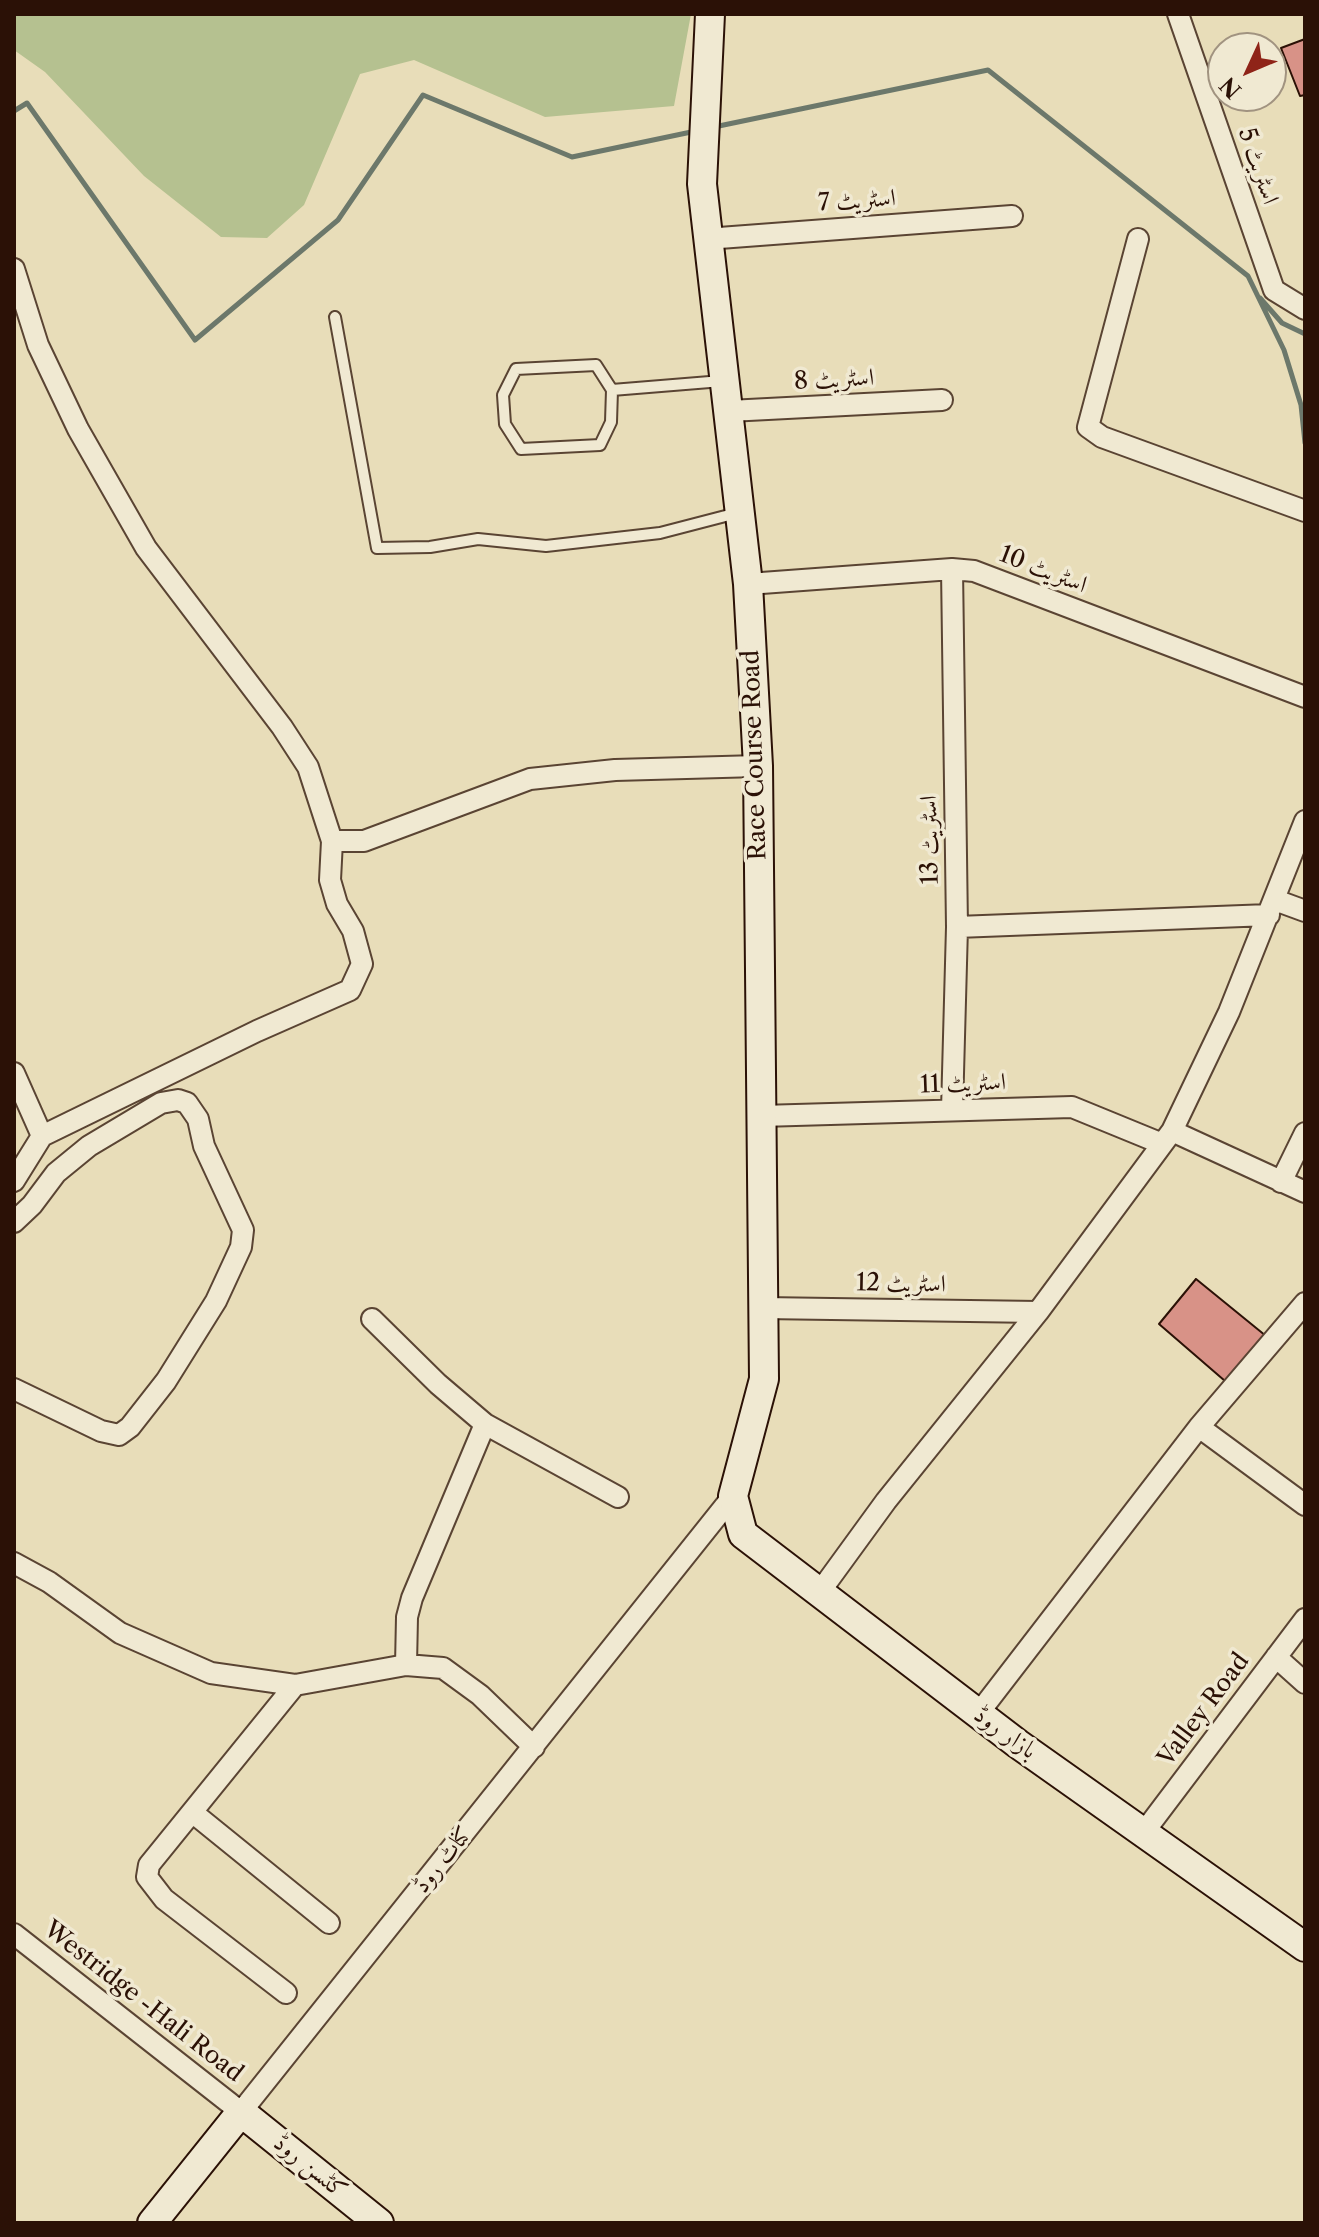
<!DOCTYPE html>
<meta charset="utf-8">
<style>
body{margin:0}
#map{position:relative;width:1319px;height:2237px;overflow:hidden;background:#e8ddb9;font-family:"Libre Caslon Text",serif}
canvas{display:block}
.frame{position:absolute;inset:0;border:16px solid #2b1106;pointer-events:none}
.north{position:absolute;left:1207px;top:32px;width:80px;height:80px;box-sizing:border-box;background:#f0e9d2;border:2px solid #a19380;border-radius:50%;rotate:226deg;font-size:22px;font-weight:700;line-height:32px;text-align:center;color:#2b1106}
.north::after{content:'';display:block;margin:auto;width:28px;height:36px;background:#8f2418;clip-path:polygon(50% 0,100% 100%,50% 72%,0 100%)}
</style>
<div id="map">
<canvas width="1319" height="2237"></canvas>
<div class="frame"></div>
<div class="north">N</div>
</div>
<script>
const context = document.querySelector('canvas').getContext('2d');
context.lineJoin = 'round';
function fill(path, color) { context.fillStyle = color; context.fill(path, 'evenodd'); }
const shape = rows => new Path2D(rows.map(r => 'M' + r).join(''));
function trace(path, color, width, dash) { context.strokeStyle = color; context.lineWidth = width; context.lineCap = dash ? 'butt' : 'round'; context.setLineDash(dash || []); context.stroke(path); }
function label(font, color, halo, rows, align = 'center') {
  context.font = font + ' "Libre Caslon Text",Amiri,serif'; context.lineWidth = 7; context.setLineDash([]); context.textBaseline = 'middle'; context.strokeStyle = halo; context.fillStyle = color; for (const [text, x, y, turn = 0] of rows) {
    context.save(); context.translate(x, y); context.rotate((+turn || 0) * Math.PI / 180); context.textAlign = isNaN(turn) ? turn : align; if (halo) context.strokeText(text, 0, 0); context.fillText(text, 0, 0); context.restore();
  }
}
const green = shape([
 [14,14,691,14,674,106,545,117,414,60,360,74,304,205,267,238,221,237,144,176,45,72,14,50]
]);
const stream = shape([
 [14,111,27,103,195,340,338,220,423,95,572,157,696,131],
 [714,127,988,70,1248,276,1284,350,1301,405,1305,443],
 [1260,298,1282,323,1305,334]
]);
const building = shape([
 [1305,39,1305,95,1300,96,1281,48,1305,39],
 [1196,1279,1266,1336,1225,1381,1159,1324,1196,1279]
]);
const lane = shape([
 [335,317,377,548,430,547,478,539,546,546,660,533,737,513],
 [596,365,612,390,611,422,600,445,521,449,505,424,503,395,516,369,596,365],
 [612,390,722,381]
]);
const street = shape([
 [1178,14,1274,290,1305,309],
 [706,239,1012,216],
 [1138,239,1088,427,1102,437,1305,511],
 [14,269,38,345,78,429,146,548,282,727,308,767,332,841],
 [729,411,942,400],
 [748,584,952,569,974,571,1305,697],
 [1275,900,1305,911],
 [957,927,1269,915],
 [14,1073,42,1136],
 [952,1110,957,927,952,569],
 [761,1116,1072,1107,1160,1143],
 [1172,1131,1305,1192],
 [14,1181,42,1136,257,1031,350,990,362,964,353,931,337,904,330,880,332,841,364,841,530,779,615,770,758,766],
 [1281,1182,1305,1133],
 [14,1222,32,1205,56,1173,89,1146,161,1103,178,1100,187,1103,198,1119,204,1146,243,1230,241,1247,216,1301,166,1381,130,1427,119,1435,101,1431,14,1389],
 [763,1308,1038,1312],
 [372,1319,438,1384,485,1424,618,1497],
 [1199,1427,1305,1505],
 [14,1563,49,1582,120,1633,211,1673,295,1685,406,1665,443,1668,480,1695,534,1747],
 [819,1593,886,1501,1038,1312,1172,1131,1229,1012,1305,821],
 [1276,1657,1305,1683],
 [406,1665,407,1617,412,1598,485,1424],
 [978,1714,1199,1427,1305,1303],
 [192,1812,329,1923],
 [1144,1832,1305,1619],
 [14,1934,241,2112,733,1496],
 [286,1993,164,1899,147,1877,149,1865,295,1685]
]);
const secondary = shape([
 [710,14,702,184,748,584,758,766,764,1379,733,1496,743,1534,1018,1744,1305,1947],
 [152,2223,241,2112,379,2223]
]);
const streetNames = [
 ["اسٹریٹ 5",1258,166,71],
 ["اسٹریٹ 7",857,201,-4],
 ["اسٹریٹ 8",834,380,-3],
 ["اسٹریٹ 10",1043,570,21],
 ["Race Course Road",755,755,-92],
 ["اسٹریٹ 13",930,840,-91],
 ["اسٹریٹ 11",963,1084,-2],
 ["اسٹریٹ 12",901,1284,1],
 ["Valley Road",1204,1710,-53],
 ["بازار روڈ",1005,1733,36],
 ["کناٹ روڈ",443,1860,-51],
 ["Westridge -Hali Road",143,2002,38],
 ["کٹسن روڈ",310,2167,39]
];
fill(green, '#b5c190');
trace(stream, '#6c786b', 5);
fill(building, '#d89287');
trace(building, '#2b1106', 2);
trace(lane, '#5a4433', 14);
trace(street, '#5a4433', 24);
trace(secondary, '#2b1106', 32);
trace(lane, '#f0e9d2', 10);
trace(street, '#f0e9d2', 20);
trace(secondary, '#f0e9d2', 28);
label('24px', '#2b1106', '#f0e9d2', streetNames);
</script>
